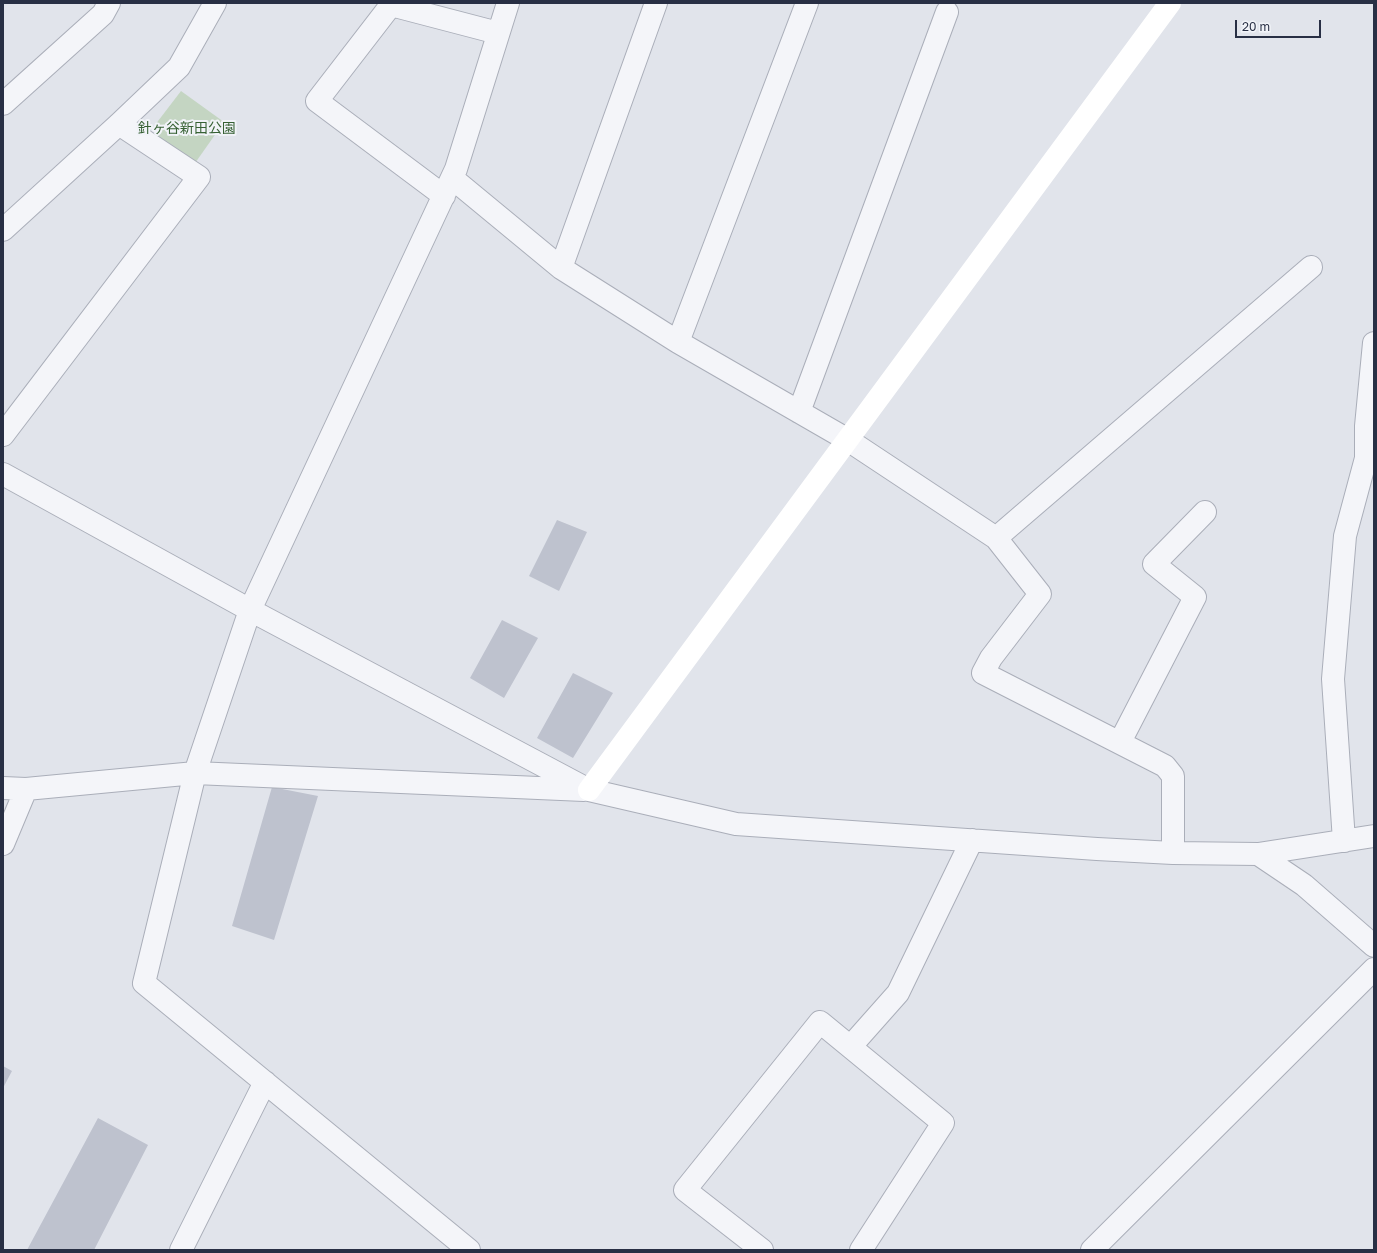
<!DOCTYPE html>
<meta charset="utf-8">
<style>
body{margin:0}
#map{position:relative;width:1377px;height:1253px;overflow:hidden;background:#e1e4eb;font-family:"Golos Text",sans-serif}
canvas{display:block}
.frame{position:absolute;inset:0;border:4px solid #282f44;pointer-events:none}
.scale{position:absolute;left:1235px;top:20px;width:86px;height:18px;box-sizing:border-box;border:2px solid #282f44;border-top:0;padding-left:5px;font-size:12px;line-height:14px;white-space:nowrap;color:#282f44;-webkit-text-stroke:3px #f1f3f8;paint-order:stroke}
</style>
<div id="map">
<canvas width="1377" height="1253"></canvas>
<div class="frame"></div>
<div class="scale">20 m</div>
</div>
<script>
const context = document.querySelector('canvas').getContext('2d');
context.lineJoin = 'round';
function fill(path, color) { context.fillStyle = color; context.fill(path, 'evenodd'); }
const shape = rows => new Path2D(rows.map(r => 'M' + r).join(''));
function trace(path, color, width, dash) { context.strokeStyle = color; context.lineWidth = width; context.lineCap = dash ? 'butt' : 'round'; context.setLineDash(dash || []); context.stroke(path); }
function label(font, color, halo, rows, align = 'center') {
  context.font = font + ' "Golos Text","Noto Sans JP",sans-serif'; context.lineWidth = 4; context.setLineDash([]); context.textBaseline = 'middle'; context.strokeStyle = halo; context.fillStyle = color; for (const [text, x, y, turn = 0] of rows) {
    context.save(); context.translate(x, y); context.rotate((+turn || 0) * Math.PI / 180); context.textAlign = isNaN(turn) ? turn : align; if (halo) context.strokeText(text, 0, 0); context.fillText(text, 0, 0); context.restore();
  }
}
const green = shape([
 [181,91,224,122,193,166,159,143,155,125]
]);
const building = shape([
 [557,520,587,532,559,591,529,576],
 [502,620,538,638,504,698,470,678],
 [573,673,613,693,573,758,537,738],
 [272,787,318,796,274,940,232,926],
 [3,1066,12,1071,3,1088],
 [98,1118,148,1145,94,1250,27,1250]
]);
const street = shape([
 [3,104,103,14,109,3],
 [452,178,561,268,678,342,848,440,996,538,1311,267],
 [444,196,317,101,391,5,498,33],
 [3,230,119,124,179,67,215,3],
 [561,268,656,3],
 [678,342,807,3],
 [799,412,947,12],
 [3,435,199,177,119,124],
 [3,474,250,610,589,790,736,824,1097,849,1173,853,1258,854,1304,885,1374,946],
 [996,538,1040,594,991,658,983,673,1165,766,1173,776,1173,853],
 [1120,742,1195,597,1154,564,1205,512],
 [3,788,26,789,195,773,584,790],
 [1344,841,1333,679,1345,536,1366,458,1366,426,1374,343],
 [3,844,26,789],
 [1258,854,1374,836],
 [851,1046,898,993,972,840],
 [181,1250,265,1082],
 [469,1250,144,983,195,773,250,610,456,169,508,3],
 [762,1250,685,1190,820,1022,943,1123,861,1250],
 [1092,1250,1374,969]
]);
const secondary = shape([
 [589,790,1170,3]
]);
const parkNames = [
 ["針ヶ谷新田公園",187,129]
];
fill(green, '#c4d5c2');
fill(building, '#bec2ce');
trace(street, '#aaaeb9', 24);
trace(street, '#f4f5f9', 22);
trace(secondary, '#fff', 22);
label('14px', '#376134', '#f1f3f8', parkNames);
</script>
